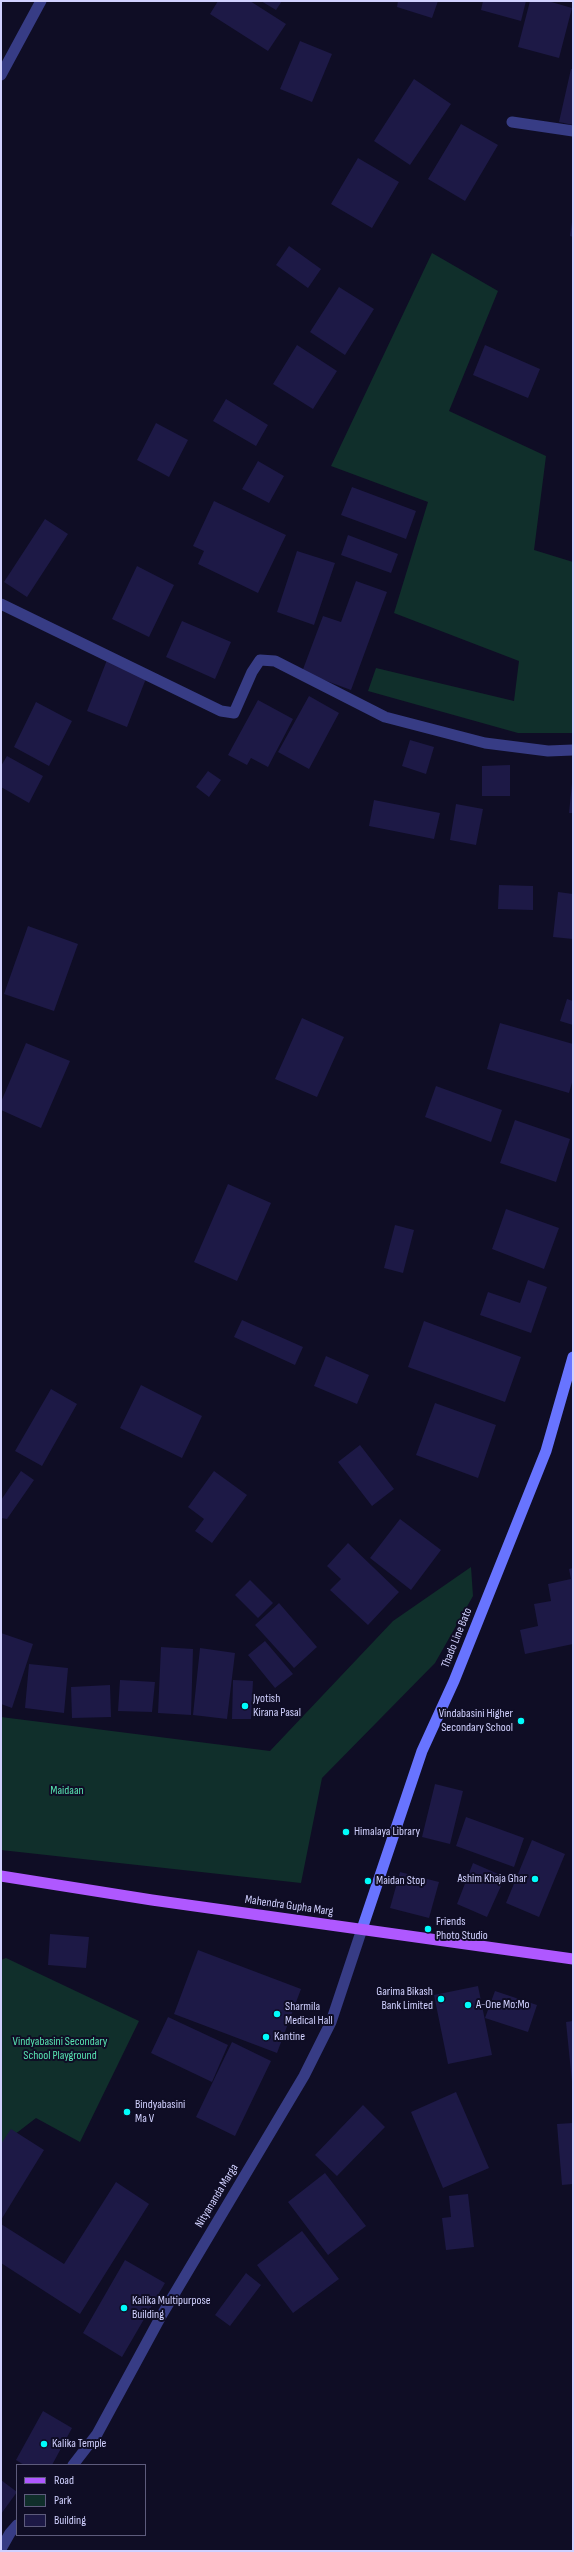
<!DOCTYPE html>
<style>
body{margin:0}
#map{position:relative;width:574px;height:2552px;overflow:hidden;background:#0f0d25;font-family:"Sofia Sans Condensed",sans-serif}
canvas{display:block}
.frame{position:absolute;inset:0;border:2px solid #d1d1ff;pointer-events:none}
.legend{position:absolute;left:16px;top:2464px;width:130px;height:72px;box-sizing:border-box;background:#0f0d25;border:1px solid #5d5b7c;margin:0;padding:5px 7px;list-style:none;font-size:12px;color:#d1d1ff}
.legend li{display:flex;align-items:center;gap:8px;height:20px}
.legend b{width:20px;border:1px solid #5d5b7c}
</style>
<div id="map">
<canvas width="574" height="2552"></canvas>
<div class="frame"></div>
<ul class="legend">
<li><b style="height:5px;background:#af58ff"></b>Road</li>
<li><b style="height:11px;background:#102f2b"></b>Park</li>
<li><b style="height:11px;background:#1d1946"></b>Building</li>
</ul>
</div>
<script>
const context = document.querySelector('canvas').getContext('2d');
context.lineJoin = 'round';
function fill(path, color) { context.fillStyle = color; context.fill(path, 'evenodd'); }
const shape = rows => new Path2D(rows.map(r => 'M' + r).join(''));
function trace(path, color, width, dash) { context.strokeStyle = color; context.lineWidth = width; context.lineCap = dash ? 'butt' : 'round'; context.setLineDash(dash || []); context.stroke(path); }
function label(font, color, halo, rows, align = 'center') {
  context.font = font + ' "Sofia Sans Condensed",sans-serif'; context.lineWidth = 4; context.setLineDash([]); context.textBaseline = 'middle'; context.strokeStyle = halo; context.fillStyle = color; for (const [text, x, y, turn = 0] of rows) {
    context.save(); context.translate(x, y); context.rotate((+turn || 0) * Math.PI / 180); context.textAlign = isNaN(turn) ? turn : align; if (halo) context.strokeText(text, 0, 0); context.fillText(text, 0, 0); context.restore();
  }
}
const green = shape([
 [432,253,498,291,449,411,546,456,534,550,573,562,573,733,518,733,368,691,376,668,514,701,519,661,394,613,428,502,331,466],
 [471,1567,473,1596,435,1663,322,1778,301,1883,1,1850,1,1717,270,1751,393,1621],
 [6,1958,139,2021,80,2142,36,2118,1,2145,1,1960]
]);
const building = shape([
 [218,1,250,1,286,24,268,51,210,14],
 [261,1,282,1,276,10],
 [398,1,438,1,432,18,397,7],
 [483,1,526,1,521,21,481,10],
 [530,1,548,1,572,8,559,58,518,47],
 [300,41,332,54,312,102,280,89],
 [571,69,573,69,573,125,559,122],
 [414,79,451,104,410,165,374,141],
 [461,124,498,145,465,201,428,179],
 [358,158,399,182,372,228,331,204],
 [572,222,573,222,573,237,570,236],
 [289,246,321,269,308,288,276,265],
 [339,287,374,309,345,355,310,332],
 [297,345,337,371,313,409,273,384],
 [485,345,540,369,528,398,473,375],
 [226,399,268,425,256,446,213,421],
 [156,423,188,440,169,477,137,460],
 [258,461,284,476,269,503,242,489],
 [352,487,416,511,406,539,341,515],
 [214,501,286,535,258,593,198,564,204,551,193,546],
 [45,519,68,534,27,597,4,582],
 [348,535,398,554,391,573,341,555],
 [297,551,335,563,314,625,277,612],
 [137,566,174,585,149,637,112,619],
 [356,581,387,592,351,690,302,672,323,616,341,622],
 [182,621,231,642,215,679,166,657],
 [107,660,147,676,127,727,87,711],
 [309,696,339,713,309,769,278,752],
 [258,700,293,719,268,767,251,758,247,765,228,755],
 [36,702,72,721,49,766,14,747],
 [410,740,434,747,426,774,402,766],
 [7,756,43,776,29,803,1,787,1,766],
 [510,765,510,796,482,796,482,766],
 [208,771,221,780,209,797,196,787],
 [572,783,573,783,573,813,569,813],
 [374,800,440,813,434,839,369,826],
 [456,804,483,809,476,845,450,840],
 [499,885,533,886,533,910,498,909],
 [558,892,573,894,573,939,553,937],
 [28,926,78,944,54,1011,4,994],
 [567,999,573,1001,573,1025,560,1021],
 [302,1018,344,1037,317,1097,275,1079],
 [500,1023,573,1044,573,1079,569,1093,487,1069],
 [26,1043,70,1061,41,1128,1,1110,1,1102],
 [436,1086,502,1110,491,1142,425,1117],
 [515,1120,570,1139,556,1182,500,1163],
 [228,1184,271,1203,237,1281,194,1262],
 [506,1209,559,1228,544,1269,492,1249],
 [395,1225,414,1230,403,1273,384,1268],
 [528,1280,547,1287,531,1333,480,1315,488,1292,520,1303],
 [242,1320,303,1347,295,1365,234,1337],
 [424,1321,521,1357,505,1402,408,1367],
 [326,1356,369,1375,357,1404,314,1386],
 [141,1385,202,1416,182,1458,120,1428],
 [51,1389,77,1404,42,1466,15,1451],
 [435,1403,496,1425,478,1478,416,1455],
 [360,1445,394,1489,372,1506,338,1462],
 [21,1471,34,1480,7,1519,1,1518,1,1500],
 [214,1471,247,1495,212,1543,195,1531,204,1519,188,1507],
 [400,1519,441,1550,411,1590,370,1558],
 [348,1543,399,1592,368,1625,330,1590,341,1579,327,1566],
 [573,1568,573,1644,525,1654,520,1630,538,1626,534,1604,551,1601,548,1584,571,1579,569,1569],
 [250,1580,273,1603,258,1618,235,1595],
 [279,1603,317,1647,294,1668,255,1625],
 [1,1633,33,1644,12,1708,1,1704],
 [265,1641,293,1674,275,1688,248,1655],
 [161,1647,193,1649,191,1715,158,1713],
 [200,1648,235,1653,227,1719,193,1715],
 [29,1664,68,1668,64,1713,25,1708],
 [120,1680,155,1682,152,1712,118,1711],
 [233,1680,253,1681,251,1719,232,1719],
 [110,1685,111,1717,72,1718,71,1687],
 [435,1784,463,1791,450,1844,422,1837],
 [466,1817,524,1838,514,1867,456,1846],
 [532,1840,565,1854,539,1917,506,1903],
 [473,1863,505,1877,487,1917,457,1904],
 [400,1872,439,1882,429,1918,390,1908],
 [50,1934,89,1937,86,1968,48,1965],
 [198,1950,301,1989,277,2053,174,2014],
 [478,1986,492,2055,448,2064,434,1995],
 [495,1991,537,2005,528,2032,485,2018],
 [168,2017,228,2045,212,2082,151,2053],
 [573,2021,573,2082,572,2082,566,2022],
 [232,2042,271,2061,235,2136,196,2117],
 [456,2092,489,2168,443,2188,411,2112],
 [363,2105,385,2127,337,2176,315,2155],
 [573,2123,573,2184,562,2185,557,2124],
 [11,2129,44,2150,1,2220,1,2144],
 [325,2173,366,2226,328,2255,288,2202],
 [116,2182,149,2204,80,2314,1,2263,1,2224,64,2264],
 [468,2194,474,2247,446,2250,442,2218,451,2217,449,2196],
 [302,2231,339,2279,293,2313,257,2265],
 [125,2260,165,2283,122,2357,83,2333],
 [246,2273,261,2285,230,2326,215,2315],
 [43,2411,72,2428,52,2465,24,2465,16,2460],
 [1,2480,17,2492,1,2514]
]);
const minor = shape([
 [1,75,41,1],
 [512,122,573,131],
 [1,604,221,711,234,713,252,672,260,660,275,661,385,717,485,743,548,751,573,750],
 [73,2465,97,2434,160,2318,304,2076,331,2022,362,1929],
 [1,2549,10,2533,17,2525]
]);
const secondary = shape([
 [362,1929,422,1751,454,1681,546,1451,573,1357]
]);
const primary = shape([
 [1,1876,152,1900,573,1959]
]);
const markers = [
 [245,1706,4,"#00fcfb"],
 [521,1721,4,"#00fcfb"],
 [346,1832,4,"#00fcfb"],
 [535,1879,4,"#00fcfb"],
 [368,1881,4,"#00fcfb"],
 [428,1929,4,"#00fcfb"],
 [441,1999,4,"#00fcfb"],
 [468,2005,4,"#00fcfb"],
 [277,2014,4,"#00fcfb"],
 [266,2037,4,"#00fcfb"],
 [127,2112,4,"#00fcfb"],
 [124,2308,4,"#00fcfb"],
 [44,2444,4,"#00fcfb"]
];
const streetNames = [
 ["Thado Line Bato",457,1638,-68],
 ["Mahendra Gupha Marg",289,1906,8],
 ["Nityananda Marga",217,2196,-59]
];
const poiNames = [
 ["Jyotish",253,1699],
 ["Kirana Pasal",253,1713],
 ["Vindabasini Higher",513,1714,"right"],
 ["Secondary School",513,1728,"right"],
 ["Himalaya Library",354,1832],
 ["Ashim Khaja Ghar",527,1879,"right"],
 ["Maidan Stop",376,1881],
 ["Friends",436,1922],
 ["Photo Studio",436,1936],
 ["Garima Bikash",433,1992,"right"],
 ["Bank Limited",433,2006,"right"],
 ["A-One Mo:Mo",476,2005],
 ["Sharmila",285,2007],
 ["Medical Hall",285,2021],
 ["Kantine",274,2037],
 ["Bindyabasini",135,2105],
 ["Ma V",135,2119],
 ["Kalika Multipurpose",132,2301],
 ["Building",132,2315],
 ["Kalika Temple",52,2444]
];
const parkNames = [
 ["Maidaan",67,1791],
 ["Vindyabasini Secondary",60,2042],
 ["School Playground",60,2056]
];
fill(green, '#102f2b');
fill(building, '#1d1946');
trace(minor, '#373c85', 11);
trace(secondary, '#6874ff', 11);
trace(primary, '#af58ff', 11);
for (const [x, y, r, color] of markers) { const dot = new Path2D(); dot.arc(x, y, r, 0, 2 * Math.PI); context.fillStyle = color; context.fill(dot); trace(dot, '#0f0d25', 1.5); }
label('12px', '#d1d1ff', '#0f0d25', streetNames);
label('12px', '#d1d1ff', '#0f0d25', poiNames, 'left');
label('12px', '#58e4b2', '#0f0d25', parkNames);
</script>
